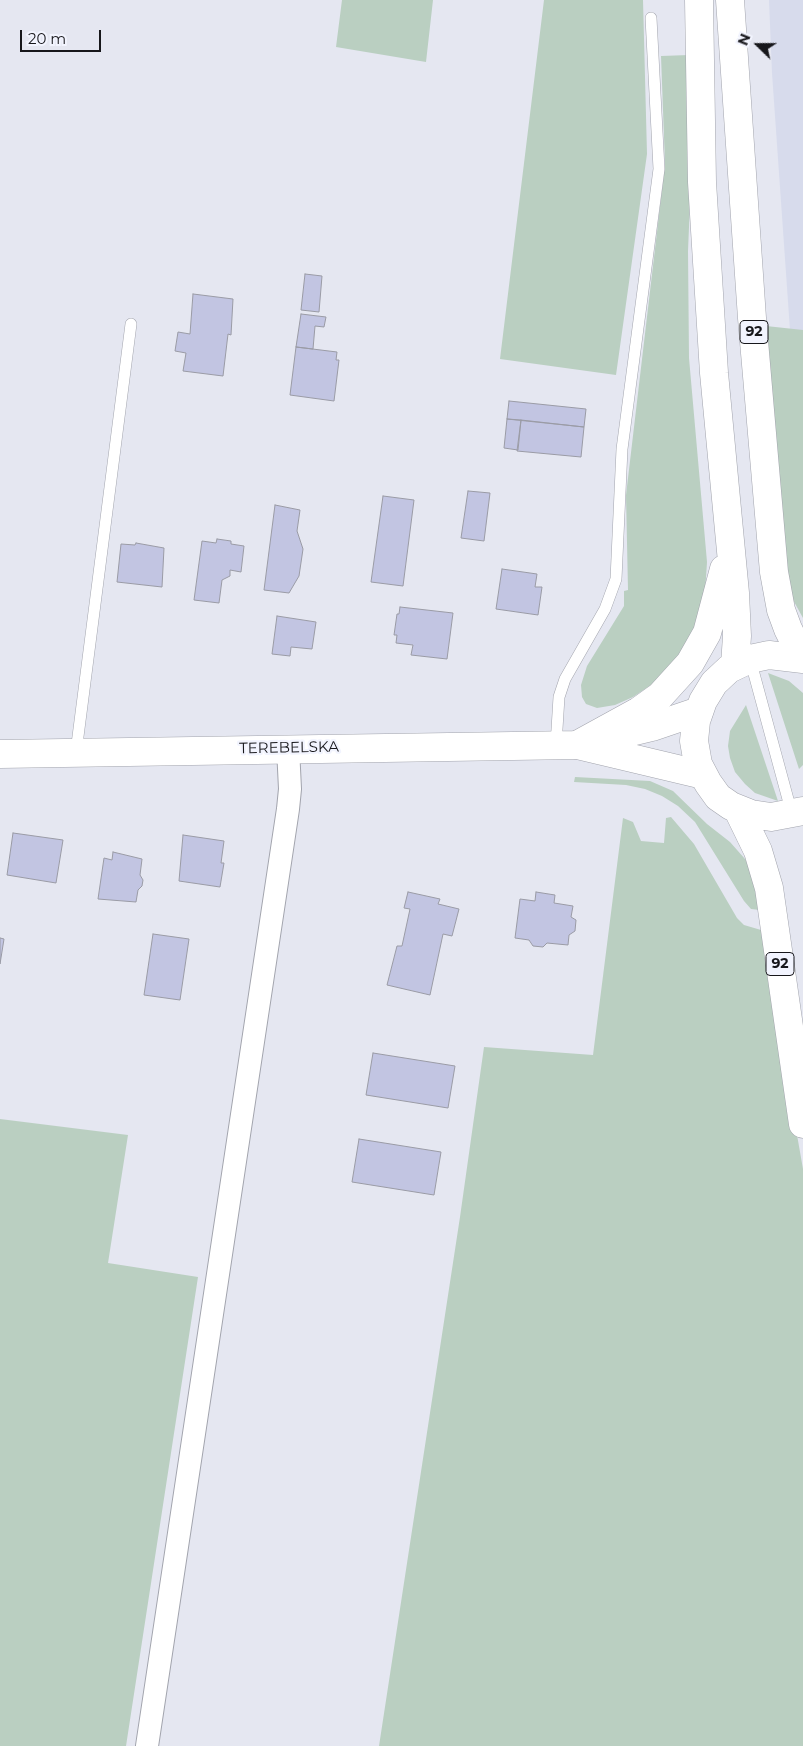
<!DOCTYPE html>
<style>
body{margin:0}
#map{position:relative;width:803px;height:1746px;overflow:hidden;background:#e5e7f1;font-family:Montserrat,sans-serif}
canvas{display:block}
.north{position:absolute;left:733px;top:20px;width:50px;height:50px;-webkit-text-stroke:4px #f2f4fe;paint-order:stroke;rotate:292deg;font-size:14px;font-weight:700;line-height:20px;text-align:center;color:#17171b}
.north::after{content:'';display:block;margin:auto;width:18px;height:22px;background:#17171b;clip-path:polygon(50% 0,100% 100%,50% 72%,0 100%)}
.scale{position:absolute;left:20px;top:30px;width:81px;height:22px;box-sizing:border-box;border:2px solid #17171b;border-top:0;padding-left:6px;font-size:15px;line-height:18px;white-space:nowrap;color:#17171b;-webkit-text-stroke:4px #f2f4fe;paint-order:stroke}
</style>
<div id="map">
<canvas width="803" height="1746"></canvas>
<div class="north">N</div>
<div class="scale">20 m</div>
</div>
<script>
const context = document.querySelector('canvas').getContext('2d');
context.lineJoin = 'round';
function fill(path, color) { context.fillStyle = color; context.fill(path, 'evenodd'); }
const shape = rows => new Path2D(rows.map(r => 'M' + r).join(''));
function trace(path, color, width, dash) { context.strokeStyle = color; context.lineWidth = width; context.lineCap = dash ? 'butt' : 'round'; context.setLineDash(dash || []); context.stroke(path); }
function label(font, color, halo, rows, align = 'center') {
  context.font = font + ' Montserrat,sans-serif'; context.lineWidth = 4.5; context.setLineDash([]); context.textBaseline = 'middle'; context.strokeStyle = halo; context.fillStyle = color; for (const [text, x, y, turn = 0] of rows) {
    context.save(); context.translate(x, y); context.rotate((+turn || 0) * Math.PI / 180); context.textAlign = isNaN(turn) ? turn : align; if (halo) context.strokeText(text, 0, 0); context.fillText(text, 0, 0); context.restore();
  }
}
const built = shape([
 [769,0,803,0,803,516,772,73]
]);
const green = shape([
 [342,0,433,0,426,62,336,47],
 [544,0,643,0,647,154,616,375,500,359],
 [689,55,692,155,688,251,689,358,707,562,704,609,689,645,663,677,633,697,615,705,597,708,586,704,582,697,581,685,587,666,624,606,624,591,628,590,626,495,665,164,661,56],
 [766,326,803,330,803,618,792,598,789,585],
 [768,673,789,681,803,693,803,765,799,769],
 [746,705,778,801,755,793,745,784,735,772,730,758,728,746,730,731],
 [575,777,650,781,673,791,707,824,730,842,745,859,750,867,760,910,751,909,744,901,695,822,678,806,662,796,645,789,626,785,574,782],
 [671,817,694,844,737,918,744,925,761,930,803,1169,803,1746,379,1746,460,1217,484,1047,593,1055,623,818,633,822,641,841,664,843,666,818],
 [0,1119,128,1135,108,1263,198,1277,126,1746,0,1746]
]);
const building = shape([
 [305,274,322,276,319,312,301,310,305,274],
 [193,294,233,299,231,335,228,334,223,376,183,371,186,353,175,351,178,332,190,334,193,294],
 [301,314,326,317,324,327,315,326,313,349,296,347,301,314],
 [296,347,337,352,336,360,339,360,334,401,290,395,296,347],
 [509,401,586,409,584,427,507,419,509,401],
 [507,419,521,420,518,450,504,448,507,419],
 [521,420,584,427,581,457,517,451,521,420],
 [468,491,490,493,484,541,461,538,468,491],
 [383,496,414,500,403,586,371,582,383,496],
 [275,505,300,510,297,531,303,549,299,576,289,593,264,590,275,505],
 [217,539,231,541,231,544,244,546,241,572,230,570,230,576,222,580,219,603,194,600,202,541,216,543,217,539],
 [136,543,164,548,162,587,117,582,121,544,135,545,136,543],
 [502,569,537,574,535,587,542,587,538,615,496,609,502,569],
 [400,607,453,613,447,659,411,655,413,645,396,643,397,635,394,635,397,614,399,614,400,607],
 [277,616,316,622,312,649,291,647,290,656,272,654,277,616],
 [13,833,63,840,56,883,7,875,13,833],
 [183,835,224,841,221,863,224,863,220,887,179,881,183,835],
 [113,852,142,859,140,875,143,880,142,886,138,890,136,902,98,899,104,858,112,860,113,852],
 [408,892,440,899,438,904,459,909,452,936,443,934,430,995,387,985,397,946,402,946,410,909,404,908,408,892],
 [536,892,555,895,554,903,573,906,571,917,576,920,575,931,569,935,568,945,547,943,543,947,533,946,529,940,515,938,520,899,535,901,536,892],
 [153,934,189,939,180,1000,144,995,153,934],
 [0,938,4,939,0,964,0,938],
 [373,1053,455,1066,448,1108,366,1095,373,1053],
 [359,1139,441,1152,434,1195,352,1182,359,1139]
]);
const lane = shape([
 [750,659,792,814],
 [556,745,559,697,565,679,605,609,616,579,622,449,659,169,651,18],
 [76,752,131,324]
]);
const street = shape([
 [147,1746,288,809,290,789,288,748]
]);
const secondary = shape([
 [581,746,703,775],
 [0,754,577,745,652,727,699,711]
]);
const primary = shape([
 [699,0,702,182,714,373,735,593,737,636,735,665],
 [730,0,752,318,774,572,781,610,788,629,803,659],
 [803,659,769,655,750,659,729,669,714,683,703,701,696,721,694,741,698,764,708,783,718,797,731,806,751,814,771,817,803,811],
 [577,745,639,711,660,696,690,663,707,633,724,569],
 [738,810,758,851,769,888,803,1124]
]);
const shields = [
 [754,332,28],
 [780,964,28]
];
const shieldNames = [
 ["92",754,332],
 ["92",780,964]
];
const streetNames = [
 ["TEREBELSKA",289,748,-1]
];
fill(built, '#d7dbec');
fill(green, '#bacfc1');
fill(building, '#c2c5e2');
trace(building, '#9a9ba5', 1);
trace(lane, '#a2a4ad', 12);
trace(street, '#a2a4ad', 24);
trace(secondary, '#a2a4ad', 29);
trace(primary, '#a2a4ad', 29);
trace(lane, '#fff', 11);
trace(street, '#fff', 22);
trace(secondary, '#fff', 28);
trace(primary, '#fff', 28);
for (const [x, y, w] of shields) { const box = new Path2D(); box.roundRect(x - w / 2, y - 11.5, w, 23, 4); context.fillStyle = '#f2f4fe'; context.fill(box); trace(box, '#17171b', 1); }
label('bold 14px', '#17171b', null, shieldNames);
label('15px', '#17171b', '#f2f4fe', streetNames);
</script>
